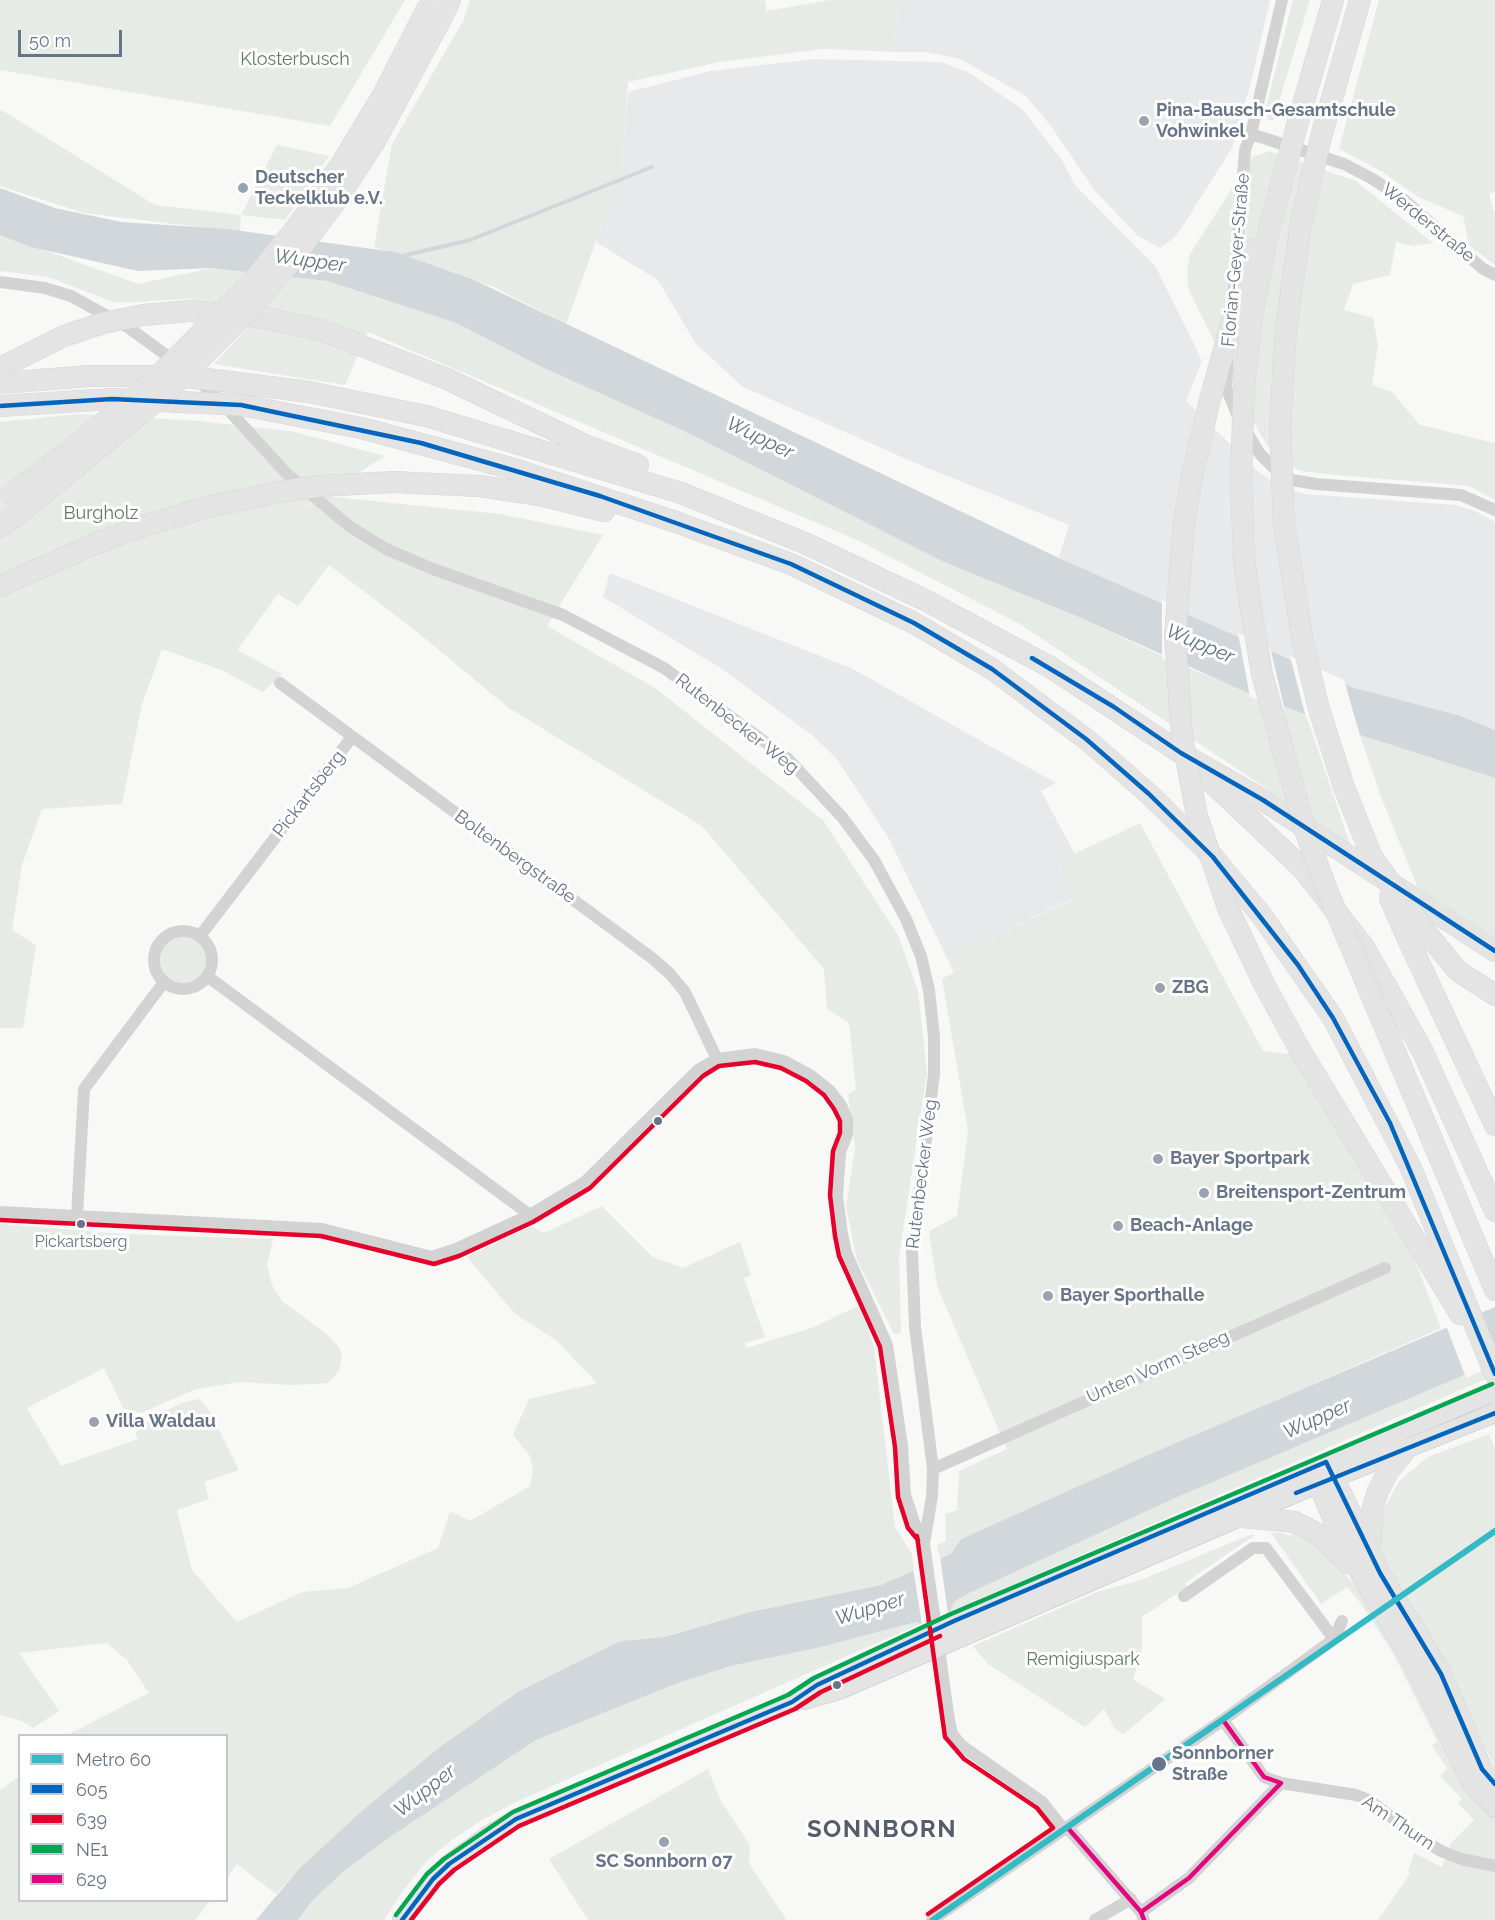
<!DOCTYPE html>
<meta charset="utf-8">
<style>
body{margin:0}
#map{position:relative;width:1495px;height:1920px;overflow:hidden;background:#f8f8f7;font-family:Raleway,sans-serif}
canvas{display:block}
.legend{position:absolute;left:18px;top:1734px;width:210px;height:168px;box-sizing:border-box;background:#fff;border:2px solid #c3c7cf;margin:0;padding:8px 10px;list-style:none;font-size:18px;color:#687488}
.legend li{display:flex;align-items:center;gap:12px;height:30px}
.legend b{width:30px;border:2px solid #c3c7cf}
.scale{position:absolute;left:18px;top:30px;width:104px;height:27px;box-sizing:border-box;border:3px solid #687488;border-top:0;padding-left:8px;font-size:18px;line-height:21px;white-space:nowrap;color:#687488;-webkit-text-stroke:4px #fff;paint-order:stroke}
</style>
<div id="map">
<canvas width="1495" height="1920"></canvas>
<ul class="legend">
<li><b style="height:8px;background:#34bac4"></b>Metro 60</li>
<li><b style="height:8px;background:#0065bd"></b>605</li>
<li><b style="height:8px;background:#e4002b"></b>639</li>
<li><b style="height:8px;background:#00a651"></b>NE1</li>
<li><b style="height:8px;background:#e5007d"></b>629</li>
</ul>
<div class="scale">50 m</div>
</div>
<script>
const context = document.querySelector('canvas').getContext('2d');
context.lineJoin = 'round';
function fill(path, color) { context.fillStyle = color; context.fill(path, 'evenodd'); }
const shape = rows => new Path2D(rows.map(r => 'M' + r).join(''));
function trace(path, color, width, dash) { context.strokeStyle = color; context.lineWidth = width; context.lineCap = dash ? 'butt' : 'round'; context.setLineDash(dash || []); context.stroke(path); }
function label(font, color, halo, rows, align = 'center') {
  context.font = font + ' Raleway,sans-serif'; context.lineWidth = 6; context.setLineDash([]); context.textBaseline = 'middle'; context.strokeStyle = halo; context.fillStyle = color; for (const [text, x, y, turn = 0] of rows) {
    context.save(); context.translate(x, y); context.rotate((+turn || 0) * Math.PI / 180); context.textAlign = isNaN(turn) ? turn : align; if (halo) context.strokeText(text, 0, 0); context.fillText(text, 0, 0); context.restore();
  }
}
const built = shape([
 [898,0,1270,0,1251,82,1232,148,1184,224,1175,237,1160,248,1138,236,1095,191,1051,126,1026,96,960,59,926,52,894,52],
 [814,59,941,62,968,72,1022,109,1062,160,1075,185,1156,267,1202,361,1186,401,1258,471,1280,487,1305,494,1455,505,1475,511,1495,522,1495,730,1458,715,1355,688,1059,558,1069,525,920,465,743,387,696,344,658,280,596,242,622,167,628,92,711,71],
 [610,573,853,669,1056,783,1041,791,1075,854,1057,862,1074,898,947,958,888,837,837,759,812,735,719,667,603,597]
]);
const green = shape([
 [0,0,405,0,330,126,0,70],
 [470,0,765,0,766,11,830,0,898,0,894,52,822,49,720,62,628,82,622,169,566,324,494,287,374,247,392,144,463,21],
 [1293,0,1310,0,1273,121,1268,120,1266,108],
 [1379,0,1495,0,1495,192,1489,193,1495,216,1495,265,1469,245,1463,216,1418,197,1383,172,1339,149],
 [0,109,155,205,241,215,277,145,329,156,285,220,241,215,240,232,84,213,0,186],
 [1269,151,1356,181,1433,243,1413,246,1396,242,1390,275,1353,284,1344,310,1373,318,1378,346,1372,385,1392,392,1420,425,1495,443,1495,500,1469,486,1326,474,1302,471,1278,462,1259,432,1188,288,1187,270,1190,254,1252,157],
 [0,234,138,284,212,268,328,280,456,323,544,368,686,432,944,562,1081,618,1181,665,1306,715,1350,844,1018,623,857,540,368,332,345,385,214,364,265,309,188,299,116,303,48,277,0,271],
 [79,414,199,421,290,431,385,456,275,526,324,496,500,514,603,535,547,626,655,688,823,820,898,935,918,991,927,1072,899,1257,901,1333,894,1334,857,1260,846,1207,855,1148,848,1094,856,1089,849,1023,827,1009,824,969,702,826,509,708,411,627,329,565,298,606,278,594,237,650,282,674,263,692,221,670,162,649,142,704,122,804,42,809,22,865,12,930,36,945,23,1028,0,1028,0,422],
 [1360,735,1495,778,1495,938,1418,888,1381,797],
 [1140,823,1263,1051,1290,1054,1416,1263,1441,1328,961,1539,951,1554,940,1560,937,1545,946,1541,945,1514,957,1510,959,1471,1007,1449,937,1286,929,1231,957,1216,968,1131,942,979,954,972,947,958,1074,899,1057,862],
 '160 960a23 23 0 1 1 46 0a23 23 0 1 1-46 0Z',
 [602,1206,653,1257,683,1268,740,1242,751,1275,744,1278,765,1337,745,1343,746,1348,812,1328,860,1305,874,1347,895,1527,912,1554,914,1570,881,1585,750,1612,665,1637,620,1641,521,1690,298,1870,276,1894,237,1864,227,1878,226,1736,67,1735,149,1693,127,1660,107,1643,19,1653,59,1711,33,1728,22,1721,0,1715,0,1224,124,1234,273,1239,267,1265,272,1285,282,1301,324,1332,339,1347,342,1357,339,1371,328,1383,292,1385,240,1382,196,1389,141,1413,123,1408,104,1368,27,1408,61,1466,138,1439,135,1433,156,1416,183,1402,199,1399,209,1410,239,1470,204,1482,209,1499,177,1510,192,1570,237,1622,302,1592,348,1588,438,1548,450,1511,470,1521,530,1486,533,1469,530,1456,513,1435,529,1399,597,1383,557,1341,514,1313,467,1257,530,1226,544,1233],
 [1495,1362,1495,1375,950,1612,954,1602,965,1595,1173,1499],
 [1489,1434,1495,1449,1495,1767,1415,1609,1382,1555,1381,1514,1400,1480,1428,1457],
 [1298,1531,1319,1544,1363,1595,1489,1815,1495,1819,1495,1920,1378,1920,1410,1874,1408,1872,1414,1853,1442,1867,1450,1844,1474,1820,1458,1803,1462,1799,1440,1776,1447,1768,1432,1746,1437,1741,1394,1655,1362,1605,1347,1587,1321,1604,1271,1533,1283,1533,1289,1536],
 [1252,1534,1255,1535,1185,1583,1187,1587,1142,1617,1142,1650,1133,1679,1165,1699,1124,1734,1116,1730,1104,1709,1085,1727,988,1664,973,1646,1097,1592,1138,1581],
 [916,1622,920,1624,518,1801,482,1820,452,1840,426,1862,403,1891,384,1920,298,1920,312,1901,344,1871,390,1837,536,1740,678,1683,731,1666,817,1648],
 [708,1769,721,1801,750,1845,749,1864,787,1920,588,1920,549,1859],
 [18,1777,20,1900,210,1901,195,1920,0,1920,0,1790]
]);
const water = shape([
 [0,188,55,208,121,222,227,229,395,252,474,280,1059,558,1355,688,1458,715,1495,730,1495,778,1360,735,1248,693,1081,618,944,562,686,432,544,368,456,323,328,281,212,268,138,271,31,247,0,235],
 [1495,1307,1495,1362,1173,1499,965,1595,954,1602,950,1612,920,1624,916,1622,817,1648,731,1666,678,1683,536,1740,390,1837,344,1871,312,1901,298,1920,256,1920,298,1870,363,1810,440,1747,521,1690,620,1641,665,1637,750,1612,881,1585,951,1554,961,1539,1155,1452]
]);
const pier = shape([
 [1162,600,1185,610,1185,670,1162,659],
 [1238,633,1270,647,1285,710,1250,697],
 [1290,656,1344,680,1361,739,1306,718],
 [1480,1310,1495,1365,1466,1378,1445,1323],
 [940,1556,948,1614,922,1625,913,1567]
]);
const stream = shape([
 [402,256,470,240,652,167]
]);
const street = shape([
 [1282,0,1251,134,1344,164,1371,178,1403,199,1482,268,1495,275],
 [0,282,45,288,71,296,129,328,177,363],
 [1234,287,1245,150,1251,134],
 [1228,364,1226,388,1240,421,1260,454,1274,468,1292,480,1316,484,1461,495,1495,510],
 [197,380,214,394,286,473,349,526,386,549,433,569,563,615,664,668,787,758,842,817,874,860,906,919,921,956,929,990,934,1037,934,1074,912,1253,915,1327,933,1469,932,1496,924,1544,949,1720,952,1734,962,1746,1042,1802,1064,1830],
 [280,683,652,958,670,974,685,992,717,1059],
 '154 960a29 29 0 1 1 58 0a29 29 0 1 1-58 0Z',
 [200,936,352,737],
 [207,976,530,1215],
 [0,1212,322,1229,432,1257,456,1249,530,1215,585,1182,698,1070,717,1059,755,1054,784,1061,810,1075,829,1090,841,1105,847,1120,847,1134,840,1152,837,1196,842,1234,846,1253,887,1345,902,1446,905,1495,915,1525,924,1535],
 [77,1216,84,1089,164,982],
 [933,1469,1385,1268],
 [1184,1596,1253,1548,1266,1548,1334,1639],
 [1223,1720,1264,1777,1281,1783,1356,1795,1369,1800,1416,1836,1441,1851,1461,1859,1495,1866],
 [1067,1827,1141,1912,1144,1920],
 [1141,1912,1189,1878,1281,1783],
 [932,1920,1223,1720,1334,1639,1342,1621],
 [1095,1920,1131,1899]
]);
const primary = shape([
 [805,1700,839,1690,1298,1492,1495,1413],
 [402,1920,433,1879,449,1864,486,1837,516,1819,792,1702,817,1685,954,1621,1495,1391]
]);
const highway = shape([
 [443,15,450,0],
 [1296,129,1333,0],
 [1321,137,1360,0],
 [189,311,259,317,321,330,447,379,585,445,638,465],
 [215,380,309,392,426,416,681,493,807,544,925,600,1050,667,1181,753,1263,800,1495,951],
 [0,383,90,376,173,376],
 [241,405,361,428,514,469,676,522,791,564,914,623,992,669,1086,739,1149,794,1213,857,1262,916,1333,1018,1410,1166,1495,1374],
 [0,406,112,399,203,403],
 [319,486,393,482,479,486,540,495,604,511],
 [1284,524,1303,643,1319,709,1344,787,1372,857],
 [0,527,22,511],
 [0,586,92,545,134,529,207,507,285,491],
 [1206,777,1302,868,1364,947,1422,1050,1495,1211],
 [1424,930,1458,971,1495,995],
 [1407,937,1495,1125],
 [1264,984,1300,1050,1460,1314],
 [1431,1137,1495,1290],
 [1334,1479,1380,1573,1441,1674,1482,1769,1495,1784],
 [1319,1484,1345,1547,1414,1663,1472,1782,1495,1807],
 [1241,1517,1295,1522,1318,1534,1348,1563],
 [1370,1551,1373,1507,1378,1491,1389,1470,1404,1452]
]);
const highwayBridge = shape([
 [1296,129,1267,237,1252,317,1244,385,1241,480,1244,559,1250,604,1262,674,1306,833,1327,890,1431,1137],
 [1253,248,1210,399,1193,472,1184,522,1175,635,1182,736,1197,816,1228,908,1264,984],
 [0,368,64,336,103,323,144,315,189,311],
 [173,376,215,380],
 [203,403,241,405],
 [285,491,319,486],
 [10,495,78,444,151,383,251,283,296,228,342,163,383,95,428,7],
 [22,511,168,391,242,317,289,264,336,201,375,141,443,15],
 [1284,524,1280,426,1286,328,1301,223,1321,137],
 [1372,857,1424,930],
 [1389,896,1407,937]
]);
const bus1 = shape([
 [0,406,112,399,241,405,421,443,600,496,791,564,914,623,992,669,1086,739,1149,794,1213,857,1298,965,1333,1018,1390,1123,1495,1374],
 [1032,658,1114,707,1181,753,1263,800,1495,951],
 [1296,1493,1495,1413],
 [402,1920,433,1879,449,1864,516,1819,792,1702,817,1685,954,1621,1326,1462,1380,1573,1441,1674,1482,1769,1495,1784]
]);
const bus2 = shape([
 [0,1220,321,1236,434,1264,459,1256,533,1222,590,1188,703,1076,719,1066,755,1062,781,1068,806,1081,824,1095,834,1109,840,1121,840,1133,833,1151,830,1195,835,1236,839,1256,880,1347,895,1447,898,1497,908,1528,918,1540],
 [917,1536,945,1737,964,1759,1037,1808,1053,1828,928,1914],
 [411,1920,439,1884,454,1870,519,1826,795,1709,821,1692,940,1636]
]);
const bus3 = shape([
 [396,1915,427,1874,444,1859,513,1812,788,1695,814,1678,951,1614,1492,1384]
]);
const bus4 = shape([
 [1067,1827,1141,1912,1144,1920],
 [932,1920,1223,1720,1264,1777,1281,1783,1189,1878,1141,1912]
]);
const metro1 = shape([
 [933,1920,1495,1531]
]);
const markers = [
 [1144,121,6,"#9aa2af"],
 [243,188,6,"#9aa2af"],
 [1160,988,6,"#9aa2af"],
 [658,1121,5,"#687488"],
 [1158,1159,6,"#9aa2af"],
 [1204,1193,6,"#9aa2af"],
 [81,1224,5,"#687488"],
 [1118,1226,6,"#9aa2af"],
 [1048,1296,6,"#9aa2af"],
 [94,1422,6,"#9aa2af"],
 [837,1685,5,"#687488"],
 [1159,1764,8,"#687488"],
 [664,1842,6,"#9aa2af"]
];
const busNames = [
 ["Pickartsberg",81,1242]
];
const parkNames = [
 ["Klosterbusch",295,60],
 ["Burgholz",101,514],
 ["Remigiuspark",1083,1660]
];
const poiNames = [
 ["Pina-Bausch-Gesamtschule",1156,111],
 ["Vohwinkel",1156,132],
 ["Deutscher",255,178],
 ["Teckelklub e.V.",255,199],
 ["ZBG",1172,988],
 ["Bayer Sportpark",1170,1159],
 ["Breitensport-Zentrum",1216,1193],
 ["Beach-Anlage",1130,1226],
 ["Bayer Sporthalle",1060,1296],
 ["Villa Waldau",106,1422],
 ["SC Sonnborn 07",664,1862,"center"]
];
const streetNames = [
 ["Werderstraße",1428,223,39],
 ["Florian-Geyer-Straße",1236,260,-85],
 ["Rutenbecker Weg",737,724,38],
 ["Pickartsberg",309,794,-52],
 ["Boltenbergstraße",515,857,36],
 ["Rutenbecker Weg",922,1174,-83],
 ["Unten Vorm Steeg",1158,1367,-24],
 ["Am Thurn",1398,1823,34]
];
const stopNames = [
 ["Sonnborner",1172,1754],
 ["Straße",1172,1775]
];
const waterNames = [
 ["Wupper",310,261,8],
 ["Wupper",760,438,26],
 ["Wupper",1200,644,23],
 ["Wupper",1317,1419,-24],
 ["Wupper",870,1609,-17],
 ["Wupper",425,1791,-38]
];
const districtNames = [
 ["SONNBORN",882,1830]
];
fill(built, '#e8e9ea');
fill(green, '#e7ebe5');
fill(water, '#d2d7db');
fill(pier, '#f8f8f7');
trace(stream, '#d2d7db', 4);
trace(primary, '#d4d4d5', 20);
trace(highway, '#d5d6d6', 22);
trace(street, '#d3d3d4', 12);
trace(primary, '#e4e4e5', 18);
trace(highway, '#e4e4e5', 21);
trace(highwayBridge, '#d5d6d6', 22, []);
trace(highwayBridge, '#e4e4e5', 21);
trace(bus1, '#0065bd', 4.5);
trace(bus2, '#e4002b', 4.5);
trace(bus3, '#00a651', 4.5);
trace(bus4, '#e5007d', 4.5);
trace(metro1, '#34bac4', 6);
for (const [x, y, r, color] of markers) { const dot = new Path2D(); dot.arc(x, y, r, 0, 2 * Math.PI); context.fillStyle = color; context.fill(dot); trace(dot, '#fff', 2); }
label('16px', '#687488', '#fff', busNames);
label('18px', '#637a63', '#fff', parkNames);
label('bold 18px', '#687488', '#fff', poiNames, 'left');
label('18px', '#687488', '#fff', streetNames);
label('bold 18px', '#687488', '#fff', stopNames, 'left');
label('italic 20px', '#637483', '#fff', waterNames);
context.letterSpacing = '1.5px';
label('bold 24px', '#565e6d', '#fff', districtNames);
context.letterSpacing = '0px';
</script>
